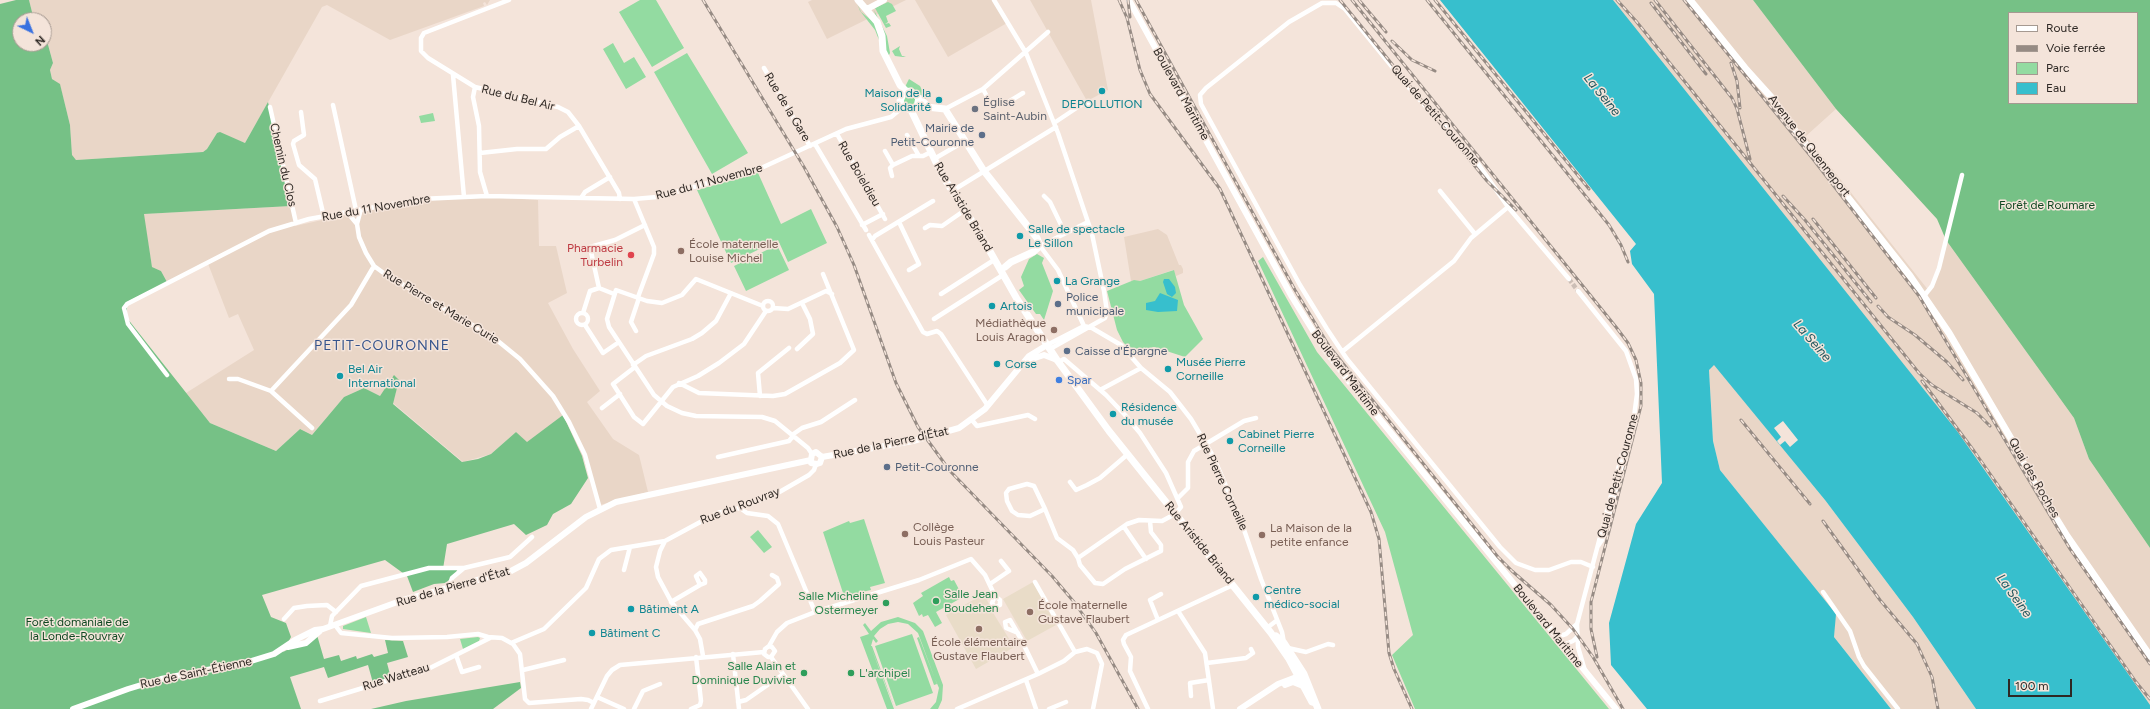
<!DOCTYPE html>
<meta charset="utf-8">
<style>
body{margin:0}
#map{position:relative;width:2150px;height:709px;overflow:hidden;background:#f4e4da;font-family:Figtree,sans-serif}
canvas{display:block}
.legend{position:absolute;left:2008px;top:12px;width:130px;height:92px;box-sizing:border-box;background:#f4e4da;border:1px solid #a59991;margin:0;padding:5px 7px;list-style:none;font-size:12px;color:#2e2824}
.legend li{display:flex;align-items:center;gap:8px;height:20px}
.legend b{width:20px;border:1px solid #a59991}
.north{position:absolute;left:12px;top:12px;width:40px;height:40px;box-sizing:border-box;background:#f4e4da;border:1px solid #a59991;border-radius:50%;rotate:137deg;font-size:11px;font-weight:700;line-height:16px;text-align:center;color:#2e2824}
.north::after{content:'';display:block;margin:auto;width:14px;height:18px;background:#3971e0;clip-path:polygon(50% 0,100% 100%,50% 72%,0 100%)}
.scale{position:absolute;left:2008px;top:679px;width:64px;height:18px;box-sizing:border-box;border:2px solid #2e2824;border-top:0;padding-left:5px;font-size:12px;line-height:14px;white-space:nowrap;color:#2e2824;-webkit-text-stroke:3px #f4e4da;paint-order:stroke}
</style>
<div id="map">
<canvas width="2150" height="709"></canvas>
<ul class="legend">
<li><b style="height:5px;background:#fff"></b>Route</li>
<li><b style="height:5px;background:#968b84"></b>Voie ferrée</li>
<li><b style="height:11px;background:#93dba1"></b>Parc</li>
<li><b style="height:11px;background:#37bfcd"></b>Eau</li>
</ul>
<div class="north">N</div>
<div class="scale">100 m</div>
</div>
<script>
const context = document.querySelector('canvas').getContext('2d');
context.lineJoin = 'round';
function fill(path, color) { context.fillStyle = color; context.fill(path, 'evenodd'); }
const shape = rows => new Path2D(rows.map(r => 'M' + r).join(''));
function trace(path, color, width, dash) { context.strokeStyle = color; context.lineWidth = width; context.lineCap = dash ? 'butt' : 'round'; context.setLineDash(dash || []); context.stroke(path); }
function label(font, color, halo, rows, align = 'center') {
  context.font = font + ' Figtree,sans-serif'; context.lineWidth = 3; context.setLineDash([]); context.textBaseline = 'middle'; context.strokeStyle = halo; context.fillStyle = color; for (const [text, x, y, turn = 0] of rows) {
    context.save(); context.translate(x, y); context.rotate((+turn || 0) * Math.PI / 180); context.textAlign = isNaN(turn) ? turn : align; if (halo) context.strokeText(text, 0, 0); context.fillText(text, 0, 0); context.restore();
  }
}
const industrial = shape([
 [29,0,490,0,487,5,485,2,483,3,484,6,390,40,327,5,322,7,245,143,217,133,207,149,203,152,76,160,72,156,70,125,60,85,52,79,50,70,53,63,44,30,44,20,34,20],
 [812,0,906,0,827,39,808,2],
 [915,0,994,0,1007,23,948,57],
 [1030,0,1091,0,1108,90,1087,101],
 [1605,0,1753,0,1836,109,1806,136,1929,291,1946,240,2074,418,2089,459,2150,548,2150,709],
 [487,197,538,200,539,246,556,246,567,293,548,303,573,349,600,391,587,402,613,439,639,455,648,492,600,505,582,456,527,443,516,432,491,454,463,462,393,403,399,380,380,396,364,388,344,397,312,435,300,429,276,451,210,423,186,393,254,350,238,314,229,318,207,261,167,282,161,271,152,267,143,214,291,206,295,226,381,207,421,200],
 [1158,229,1167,235,1179,265,1181,265,1183,269,1183,273,1176,276,1173,270,1140,281,1131,281,1124,237],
 [1714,364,1825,500,1913,617,1976,709,1891,709,1834,637,1835,614,1720,470,1713,441,1709,370]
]);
const education = shape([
 [1033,582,1056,625,1027,641,1003,599],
 [986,593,989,597,987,600,995,616,1011,642,1013,640,1016,646,976,669,946,615]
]);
const green = shape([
 [640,0,656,0,684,48,652,67,619,12],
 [888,2,892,4,896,11,886,16,888,22,885,24,889,23,891,26,886,28,875,8],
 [857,3,861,12,875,23,878,30,879,40,875,30,860,11],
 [874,10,887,36,890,53,889,55,887,55],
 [613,43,624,63,634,57,646,77,626,89,603,49],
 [900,46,899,49,902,56,906,56,903,57,895,56,892,51],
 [687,53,748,153,712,174,654,72],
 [909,79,920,86,926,98,923,101,905,87],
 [909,94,915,98,915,103,911,107,903,103,904,96],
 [433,113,435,121,421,123,419,116],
 [758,173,781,224,811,209,827,243,788,262,778,240,731,263,697,190],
 [777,245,789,270,746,291,734,266],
 [1037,254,1044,258,1042,263,1053,291,1044,320,1040,314,1036,314,1019,290,1024,286,1021,277,1029,259],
 [1263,257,1317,352,1609,709,1415,709,1392,655,1413,635,1385,532,1258,261],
 [1174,270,1184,305,1203,339,1185,357,1154,347,1140,351,1135,355,1123,342,1117,330,1107,291,1134,280,1140,281],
 [864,519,885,583,870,587,871,590,844,596,823,532,849,521,850,523],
 [758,530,772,547,764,553,750,537],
 [949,577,951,581,954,580,963,597,936,612,942,623,935,627,928,615,923,617,922,614,919,616,913,603,923,596,921,593],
 [366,617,371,633,343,629,343,626],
 [898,617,915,623,923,631,943,685,942,700,938,709,930,709,936,702,939,688,935,679,937,684,934,685,917,638,919,637,935,679,918,633,908,624,898,622,888,624,880,629,874,636,878,641,876,643,873,639,871,646,872,646,895,709,871,647,894,709,887,709,860,637,869,634,863,625,865,623,871,631,881,622],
 [912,634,933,693,896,706,875,646],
 [478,637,480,638,479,641,463,649,460,639]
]);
const forest = shape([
 [16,0,29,0,34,20,20,20,20,44,44,44,44,30,53,63,50,70,52,79,60,84,70,125,72,155,76,160,203,152,207,149,217,133,220,132,245,143,268,102,291,206,144,214,152,267,161,271,167,282,127,302,127,318,210,423,276,451,300,429,312,435,344,397,364,388,380,396,394,375,399,380,393,404,462,462,478,459,491,454,516,432,527,442,563,415,582,456,588,478,571,504,553,514,547,525,526,535,514,524,447,544,443,569,457,570,456,575,445,583,434,584,413,592,407,576,385,560,262,595,271,617,286,623,291,637,283,652,317,635,324,659,339,655,341,661,356,656,357,659,372,654,374,657,388,653,385,640,403,641,408,657,387,663,391,678,373,683,368,665,328,678,324,667,290,677,301,709,0,709,0,4],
 [1753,0,2150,0,2150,548,2089,459,2074,418,1946,240,1937,219,1836,109],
 [2009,13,2137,13,2137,103,2009,103],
 [520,682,521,688,493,709,371,709,406,701]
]);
const water = shape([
 [1440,0,1613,0,1957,431,2150,705,2150,709,1976,709,1913,617,1825,500,1714,365,1709,370,1713,441,1720,470,1836,614,1834,637,1891,709,1647,709,1611,665,1609,623,1636,524,1662,483,1654,294,1632,264,1630,251,1636,244],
 [1164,279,1169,279,1175,287,1176,293,1172,297,1167,294,1163,282],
 [1160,293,1178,300,1177,311,1158,312,1146,310,1146,303,1155,301]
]);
const pier = shape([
 [1783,421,1798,440,1790,447,1785,441,1780,445,1777,441,1781,437,1774,428]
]);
const minorTunnel = shape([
 [1569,279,1578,291]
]);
const minor = shape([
 [994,0,1026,53,1058,133,1092,234,1104,291,1107,312,1105,318,1050,349],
 [764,68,810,146],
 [453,75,464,197],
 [475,87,428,58,421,51,421,38,424,33,509,0],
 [983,89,992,106,1005,104,1023,93],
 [333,105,356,210],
 [270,107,296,223],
 [945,109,983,89,1048,32],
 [301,112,304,135,294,141,293,144,299,165,315,179,324,217],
 [1054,123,1084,103,1088,103,1090,107],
 [837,134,885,219],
 [907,135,919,156],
 [815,144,866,230],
 [885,151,893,165],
 [480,153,517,149,546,149,560,137,579,126],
 [934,159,965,141],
 [892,176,890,168,893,165,912,156,923,156,931,152],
 [952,191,1056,127],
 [1440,191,1475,234],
 [487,196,480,172,479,126,473,97,475,87,558,107,568,112,579,126,619,193,620,199],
 [1044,196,1050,202,1065,233],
 [581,198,585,192,610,177],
 [634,199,654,247,654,254,638,297],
 [361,209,357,224,359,237,366,253,374,266,385,274,493,337,520,359,553,396,569,422,585,455,600,509],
 [347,212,357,224],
 [899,222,919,264,909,270],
 [862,225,883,214],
 [925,228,930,225,942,226,965,210],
 [869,235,923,332,927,334,937,331,941,334,988,406],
 [872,240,875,236,933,201],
 [1569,279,1508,207,1472,155,1415,95,1345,9,1336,3,1322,3,1289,22,1206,88,1200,95,1201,104,1300,285,1327,329,1347,359,1500,547,1516,563,1535,570,1549,570,1571,562,1581,562,1593,567],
 [599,288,590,247,615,240,645,225],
 [1578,291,1626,351,1636,379,1637,394,1632,432,1602,540,1598,546],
 [941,294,994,260],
 [1924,296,1932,286,1939,268,1962,175],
 '763 306a5 5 0 1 1 10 0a5 5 0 1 1-10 0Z',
 [763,306,696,279,682,295,662,303,647,301,616,290,607,319,609,327,654,395,667,406,682,413,696,416,762,417,775,421,808,448,812,454],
 [773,308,788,309,826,291,832,294],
 '576 319a6 6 0 1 1 12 0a6 6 0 1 1-12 0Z',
 [583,313,590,291,599,288,614,294],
 [934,319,1003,275],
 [585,325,603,353,619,342],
 [1084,326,1058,270,1040,246,1088,222],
 [636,331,631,322,639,298],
 [1047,345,1084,326,1092,328,1121,345,1141,368,1170,392,1191,419,1213,456,1241,521,1261,579,1282,632,1284,643],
 [797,349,813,334,810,319,802,303],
 [1343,351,1454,261,1471,238,1508,207],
 [633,365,646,356,692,339,702,333,716,321,731,293],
 [635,367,613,384,634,417,643,424,673,387,698,376,719,363,744,344,766,311],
 [167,375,128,324,124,308,127,304,269,231,309,219,420,199,487,196,634,199,657,197,759,169,846,129,891,117,903,107],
 [229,379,238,379,271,391,312,428],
 [679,383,699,393,773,396,785,394,840,363,854,350,823,274],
 [1100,390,1141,368],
 [271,391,351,305,374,266],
 [760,396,758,373,789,348],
 [602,408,620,394],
 [972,420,977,426,1028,415,1035,419],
 [792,435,802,428,821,422,855,400],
 [1625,445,1630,425],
 [718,457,789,441,793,436],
 [1070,482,1076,490,1087,485,1100,478,1128,454],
 [1178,498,1188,488,1188,462,1194,451,1244,421,1256,418],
 [740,508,747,513,768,516,778,524,815,612],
 [1045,509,1030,516,1018,515,1012,511,1007,501,1006,493,1009,489,1027,484,1034,486,1045,509,1057,538,1073,550,1078,558,1127,524,1139,520,1162,521,1175,514,1181,507,1166,473,1140,433,1125,415,1106,395,1064,359,1058,362],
 [1124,527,1146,559],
 [1078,558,1080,565,1095,583,1103,584,1125,569,1161,551,1161,545,1151,532,1150,521],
 [624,570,630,547],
 [1035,582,1075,652],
 [990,584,1009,571,1001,561],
 [449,587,452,578,464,568,510,557,532,537],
 [1823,592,1850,631,1859,657,1864,666,1898,709],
 [671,602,700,585,705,583,705,580,700,573,696,576,700,585],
 [1178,611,1205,653,1213,709],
 [284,619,294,608,307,606,327,605,336,612],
 [1158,620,1150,600,1161,594],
 [335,625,341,633,392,638,447,637,478,634,488,637,502,638,513,644,520,654,525,699,529,703,581,699,588,700,594,703],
 [330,626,332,616,361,586,429,568,464,568],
 [1267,628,1276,621],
 [695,630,672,603,658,577,656,567,660,551,665,541,717,513,740,508,776,494,809,475,814,470,816,464],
 [1018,633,1006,628,1005,622,1010,620,1021,639,1038,674],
 [1557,637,1566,634,1577,624],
 [511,643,544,629,586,588,599,559,611,550,665,541],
 [1563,645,1573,641,1576,638],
 [769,646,777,632,787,623,815,612,919,580,971,559,985,575,995,596,1000,600,1000,605,995,607,992,603,995,596],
 [769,646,765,649,764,654,768,657,771,657],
 [769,646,772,647,775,651,771,657],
 [1288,648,1306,652,1328,644,1333,645],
 [733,654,739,709],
 [456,655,462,672,479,667],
 [703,656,700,639,695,630,698,624,753,606,760,601,779,584,777,578,772,575],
 [771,657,808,709],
 [1207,663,1246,658,1253,653,1251,649],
 [523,670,564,660],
 [1585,671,1578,647,1577,624,1622,454],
 [1026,680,1036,709],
 [1191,696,1190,683,1209,680],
 [597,697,624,709],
 [320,701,399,677,422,672,490,638],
 [738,702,746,700,782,675],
 [591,709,607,676,612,670,620,665,764,652],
 [634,709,643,691,660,684],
 [691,709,700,705,701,701,696,657],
 [957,709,1038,674,1064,661,1075,652,1087,649,1097,653,1102,664,1093,709],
 [1049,709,1066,702],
 [1148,709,1130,671,1131,657,1124,644,1123,640,1126,635,1233,585]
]);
const tertiary = shape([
 [1129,0,1292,297,1325,350,1347,379,1616,709],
 [865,8,869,8,884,0],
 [1026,361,1044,355,1057,360],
 [822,457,913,441,959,428,985,409,1029,356,1047,345],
 [811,460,812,454,816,452,822,457],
 [811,460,811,463,817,464,820,463,822,457],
 [288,647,306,643,320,631],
 [1285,685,1293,682,1303,686],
 [73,709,128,689,161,679,248,662,274,654,295,640,315,630,323,629,403,600,511,571,526,563,586,517,616,502,811,460],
 [1240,709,1278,684,1299,676]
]);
const secondary = shape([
 [858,0,877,22,882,36,883,51,900,85,906,91],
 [1690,0,1745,68,1772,98,1792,127,1910,276,1949,333,2013,442,2030,476,2067,536,2150,656],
 [919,98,917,106,911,110,903,107,900,101,904,92,911,91,928,106],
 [917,106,945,109,984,171,1037,238,1040,246,1033,252,1011,262,1005,267],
 [911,110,942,175,979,232,1017,299,1057,360,1109,431,1271,633,1289,659,1312,702,1315,703],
 [1276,636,1284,643,1304,674,1318,709]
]);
const rail = shape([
 [703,0,804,167,837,227,854,265,896,383,918,427,950,471,1052,576,1074,602,1096,633,1138,709],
 [1119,0,1127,18,1140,70,1150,94,1220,189,1371,512,1379,539,1389,653,1394,669,1412,709],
 [1128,0,1130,17],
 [1136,0,1295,290,1329,346,1498,557,1512,571,1551,605,1573,629,1593,657,1623,709],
 [1340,0,1487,181,1516,210],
 [1352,0,1616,327,1628,343,1636,360,1641,383,1641,406,1591,602,1591,629,1597,657],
 [1359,0,1386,32],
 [1427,0,1609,225,1621,245,1628,262],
 [1435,0,1589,189],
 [1617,0,1636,21,1919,373,1932,385,1977,413,1990,426],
 [1655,0,1732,98,1737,109,1750,159],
 [1684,0,1813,159,1919,296,2070,549,2150,664],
 [1651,3,1706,74],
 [1392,41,1412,60,1435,71],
 [1731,63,1737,81,1740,108],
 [1783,196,1805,220,1871,302],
 [1813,219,1876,298],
 [1878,306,1888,317,1915,335,1947,362,1963,380],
 [1922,381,1974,451,2136,682,2150,699],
 [1741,420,1810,504],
 [1823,521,1880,600,1917,644,1932,677,1938,709]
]);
const markers = [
 [1102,91,4,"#0f9aa8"],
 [939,100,4,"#0f9aa8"],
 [975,109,4,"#6b7280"],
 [982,135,4,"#5c6f8a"],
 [1020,236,4,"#0f9aa8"],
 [681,251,4,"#8d6e63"],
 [631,255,4,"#e0444e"],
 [1057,281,4,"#0f9aa8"],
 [1058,304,4,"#5c6f8a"],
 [992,306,4,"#0f9aa8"],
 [1054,330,4,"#8d6e63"],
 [1067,351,4,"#5c6f8a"],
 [997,364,4,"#0f9aa8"],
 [1168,369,4,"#0f9aa8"],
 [340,376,4,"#0f9aa8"],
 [1059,380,4,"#3f7fe0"],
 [1113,414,4,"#0f9aa8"],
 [1230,441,4,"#0f9aa8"],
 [887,467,4,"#5c6f8a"],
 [905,534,4,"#8d6e63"],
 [1262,535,4,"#8d6e63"],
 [1256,597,4,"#0f9aa8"],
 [936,601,4,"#2e9e5b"],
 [886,603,4,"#2e9e5b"],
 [631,609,4,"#0f9aa8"],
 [1030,612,4,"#8d6e63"],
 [979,629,4,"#8d6e63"],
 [592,633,4,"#0f9aa8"],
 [804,673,4,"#2e9e5b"],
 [851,673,4,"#2e9e5b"]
];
const cultureNames = [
 ["Maison de la",931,93,"right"],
 ["Solidarité",931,107,"right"],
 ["DEPOLLUTION",1102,104,"center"],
 ["Salle de spectacle",1028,229],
 ["Le Sillon",1028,243],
 ["La Grange",1065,281],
 ["Artois",1000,306],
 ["Musée Pierre",1176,362],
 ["Corneille",1176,376],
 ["Corse",1005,364],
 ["Bel Air",348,369],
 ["International",348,383],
 ["Résidence",1121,407],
 ["du musée",1121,421],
 ["Cabinet Pierre",1238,434],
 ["Corneille",1238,448],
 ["Centre",1264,590],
 ["médico-social",1264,604],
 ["Bâtiment A",639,609],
 ["Bâtiment C",600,633]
];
const streetNames = [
 ["Boulevard Maritime",1181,94,61],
 ["Rue du Bel Air",518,98,14],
 ["Rue de la Gare",787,107,59],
 ["Quai de Petit-Couronne",1435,115,49],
 ["Avenue de Quenneport",1809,146,52],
 ["Chemin du Clos",283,165,77],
 ["Rue Boieldieu",859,174,60],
 ["Rue du 11 Novembre",709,182,-15],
 ["Rue Aristide Briand",963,207,59],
 ["Rue du 11 Novembre",376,208,-10],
 ["Rue Pierre et Marie Curie",441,307,31],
 ["Boulevard Maritime",1345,373,53],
 ["Rue de la Pierre d'État",891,443,-12],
 ["Quai de Petit-Couronne",1618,476,-75],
 ["Quai des Roches",2034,478,60],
 ["Rue Pierre Corneille",1222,482,65],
 ["Rue du Rouvray",740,506,-21],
 ["Rue Aristide Briand",1199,543,51],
 ["Rue de la Pierre d'État",453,587,-16],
 ["Boulevard Maritime",1548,626,51],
 ["Rue de Saint-Étienne",196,673,-12],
 ["Rue Watteau",396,677,-17]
];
const worshipNames = [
 ["Église",983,102],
 ["Saint-Aubin",983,116]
];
const serviceNames = [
 ["Mairie de",974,128,"right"],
 ["Petit-Couronne",974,142,"right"],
 ["Police",1066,297],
 ["municipale",1066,311],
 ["Caisse d'Épargne",1075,351],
 ["Petit-Couronne",895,467]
];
const parkNames = [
 ["Forêt de Roumare",2047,205],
 ["Forêt domaniale de",77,622],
 ["la Londe-Rouvray",77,636]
];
const educationNames = [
 ["École maternelle",689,244],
 ["Louise Michel",689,258],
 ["Médiathèque",1046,323,"right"],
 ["Louis Aragon",1046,337,"right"],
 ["Collège",913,527],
 ["Louis Pasteur",913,541],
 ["La Maison de la",1270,528],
 ["petite enfance",1270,542],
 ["École maternelle",1038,605],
 ["Gustave Flaubert",1038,619],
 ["École élémentaire",979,642,"center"],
 ["Gustave Flaubert",979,656,"center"]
];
const healthNames = [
 ["Pharmacie",623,248],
 ["Turbelin",623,262]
];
const shopNames = [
 ["Spar",1067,380]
];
const leisureNames = [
 ["Salle Jean",944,594],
 ["Boudehen",944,608],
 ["Salle Micheline",878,596,"right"],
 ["Ostermeyer",878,610,"right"],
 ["Salle Alain et",796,666,"right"],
 ["Dominique Duvivier",796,680,"right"],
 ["L'archipel",859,673]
];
const waterNames = [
 ["La Seine",1602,95,51],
 ["La Seine",1812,341,49],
 ["La Seine",2014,596,54]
];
const quarterNames = [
 ["PETIT-COURONNE",382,346]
];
fill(industrial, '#e9d6c7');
fill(education, '#e9dcc8');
fill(green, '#93dba1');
fill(forest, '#76c186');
fill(water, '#37bfcd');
fill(pier, '#f4e4da');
trace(minorTunnel, '#ccbeb6', 4.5, [4.5, 2]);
trace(minor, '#fff', 4.5);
trace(tertiary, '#fff', 6);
trace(secondary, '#fff', 7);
trace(rail, '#968b84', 3);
trace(rail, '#f4e4da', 1.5, [4.5]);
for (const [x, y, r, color] of markers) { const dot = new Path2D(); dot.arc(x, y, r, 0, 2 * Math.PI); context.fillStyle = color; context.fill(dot); trace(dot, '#f4e4da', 1.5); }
label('12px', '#0d838f', '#f4e4da', cultureNames, 'left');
label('12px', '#2e2824', '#f4e4da', streetNames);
label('12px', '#5b616d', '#f4e4da', worshipNames, 'left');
label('12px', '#4e5e75', '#f4e4da', serviceNames, 'left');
label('12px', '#104822', '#f4e4da', parkNames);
label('12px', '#785e54', '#f4e4da', educationNames, 'left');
label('12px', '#be3a42', '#f4e4da', healthNames, 'right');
label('12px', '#366cbe', '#f4e4da', shopNames, 'left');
label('12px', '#27864d', '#f4e4da', leisureNames, 'left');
label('italic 13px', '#1e545b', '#f4e4da', waterNames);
context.letterSpacing = '1px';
label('14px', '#36548c', '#f4e4da', quarterNames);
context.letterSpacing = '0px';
</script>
